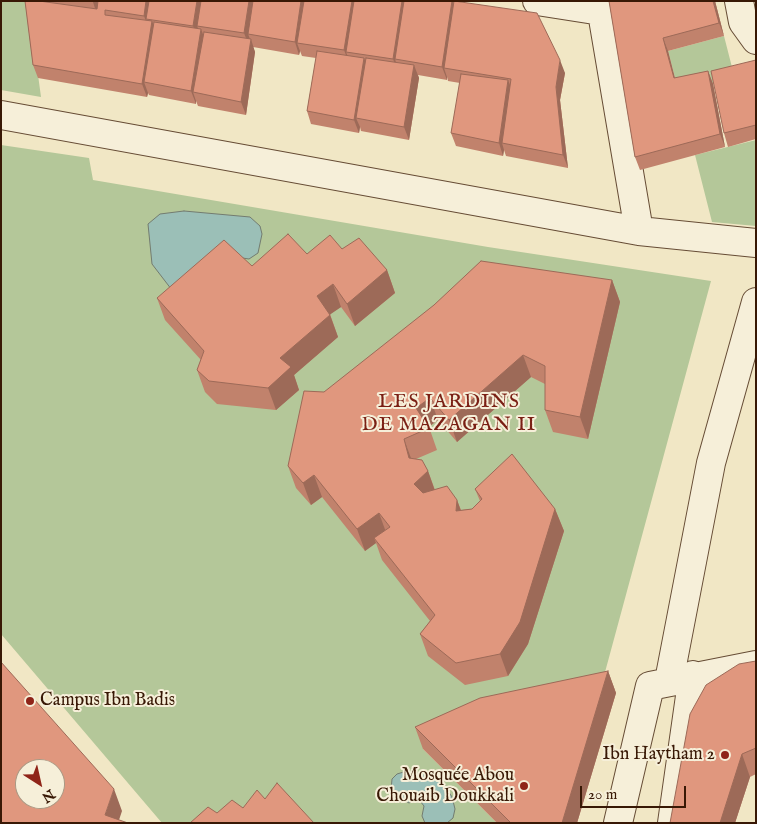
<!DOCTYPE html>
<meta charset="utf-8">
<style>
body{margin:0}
#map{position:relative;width:757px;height:824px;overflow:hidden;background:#f1e7c5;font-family:"IM FELL English",serif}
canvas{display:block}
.frame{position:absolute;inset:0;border:2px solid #381805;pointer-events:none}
.north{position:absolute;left:15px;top:759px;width:50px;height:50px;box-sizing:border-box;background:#f6efd9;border:1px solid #aa9984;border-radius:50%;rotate:145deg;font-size:14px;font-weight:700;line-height:20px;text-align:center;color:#381805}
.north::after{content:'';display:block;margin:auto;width:18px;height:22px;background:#8f2418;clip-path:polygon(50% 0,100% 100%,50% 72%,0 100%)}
.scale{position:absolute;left:580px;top:786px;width:106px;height:22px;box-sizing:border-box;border:2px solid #381805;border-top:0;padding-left:6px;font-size:15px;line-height:18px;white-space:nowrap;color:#381805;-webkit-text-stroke:4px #f6efd9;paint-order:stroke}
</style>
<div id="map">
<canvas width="757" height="824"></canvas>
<div class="frame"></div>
<div class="north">N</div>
<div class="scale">20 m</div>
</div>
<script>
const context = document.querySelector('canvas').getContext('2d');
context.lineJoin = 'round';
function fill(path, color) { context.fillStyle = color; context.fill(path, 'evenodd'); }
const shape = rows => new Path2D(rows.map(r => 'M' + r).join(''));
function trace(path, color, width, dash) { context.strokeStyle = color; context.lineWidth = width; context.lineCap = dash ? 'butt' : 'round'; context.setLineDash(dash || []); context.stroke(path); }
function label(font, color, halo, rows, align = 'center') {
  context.font = font + ' "IM FELL English",serif'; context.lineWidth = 4; context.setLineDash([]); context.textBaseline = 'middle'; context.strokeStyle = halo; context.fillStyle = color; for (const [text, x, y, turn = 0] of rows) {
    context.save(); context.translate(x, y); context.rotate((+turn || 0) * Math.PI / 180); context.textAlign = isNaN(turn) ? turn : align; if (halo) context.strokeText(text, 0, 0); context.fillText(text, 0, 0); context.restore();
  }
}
const green = shape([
 [1,1,28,1,41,97,1,90],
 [724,36,735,79,678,91,668,51],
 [756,140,756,226,712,222,695,155],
 [1,145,89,158,93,180,488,247,711,281,598,698,423,749,497,823,162,823,1,634]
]);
const water = shape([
 [184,211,250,217,260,226,262,234,258,253,249,259,236,257,175,294,152,264,148,224,160,214,184,211],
 [407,771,432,774,442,781,452,797,455,809,453,818,447,823,425,823,422,816,424,806,420,801,415,800,409,803,395,795,391,790,392,779,397,774,407,771]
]);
const minor = shape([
 [537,1,601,11],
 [600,1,639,231],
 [739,1,743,22,756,40],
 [1,115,639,231,756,243],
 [669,681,711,463,756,302],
 [618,823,650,686,756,665],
 [672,823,693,675]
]);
const wall = shape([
 [25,1,453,1,454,3,565,73,560,100,568,168,506,156,504,150,503,156,456,146,451,133,460,83,448,81,447,77,447,80,418,75,419,78,409,140,361,131,360,127,359,133,311,124,307,111,316,58,302,56,300,51,299,55,253,47,255,52,246,115,198,106,196,101,196,104,149,95,148,93,147,97,38,78,33,65],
 [609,1,715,1,724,36,668,51,675,78,708,71,713,84,725,147,640,170,635,157],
 [756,60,756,139,728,147,724,133],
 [342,249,387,270,395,293,355,326,341,307,330,314,338,337,294,375,299,390,276,410,217,404,205,392,197,370,201,360,165,320,157,298,252,266,307,254],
 [612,280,620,302,588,439,553,432,545,410,545,384,531,377,457,442,438,420,429,427,437,450,416,459,428,471,435,490,457,500,461,510,472,509,480,501,475,489,555,509,564,531,528,644,508,676,465,685,428,656,420,634,430,621,382,560,376,543,365,551,322,497,311,505,296,488,288,466,324,392],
 [756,661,756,774,750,777,735,823,670,823],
 [608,671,616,693,577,823,497,823,423,749,415,727]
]);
const shadedWall = shape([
 [93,1,102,1,99,21,93,2],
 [146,1,153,1,146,19,149,27,149,29,144,16],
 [197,1,204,1,197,26,199,31,198,39,193,26],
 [249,1,256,1,248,34,250,39,249,46,244,33],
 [301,1,307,1,297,43,300,51,299,55,295,42],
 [352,1,358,1,346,52,349,60,349,63,344,50],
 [402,1,407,1,395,59,398,69,398,72,393,59],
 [452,1,453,1,457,13,444,68,447,77,447,80,442,67],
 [713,1,715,1,724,36,719,23],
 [152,21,157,34,144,82,148,93,147,97,142,84],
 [201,29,206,42,193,92,196,101,196,104,191,91],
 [663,38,668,51,678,91,674,78],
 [251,39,255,52,246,115,241,102],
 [364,58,369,71,356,118,360,127,359,133,354,120],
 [560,60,565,73,560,100,568,168,563,155,556,87],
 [414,65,419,78,409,140,404,127],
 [708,71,713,84,725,147,720,134],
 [508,80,513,93,502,143,504,150,503,156,499,143],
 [387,270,395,293,355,326,347,304],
 [612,280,620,302,588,439,580,417],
 [333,284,341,307,325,318,317,296],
 [330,315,338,337,294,375,299,390,276,410,268,388,280,358],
 [523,355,531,377,457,442,449,420],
 [430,398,438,420,424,430,416,408],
 [404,439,412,461,409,458],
 [428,471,436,494,422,506,414,484],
 [314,475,322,497,311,505,303,483],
 [457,500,465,522,456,511],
 [555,509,564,531,528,644,508,676,500,654],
 [379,513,387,535,374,538,376,543,365,551,357,529],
 [608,671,616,693,577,823,562,823],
 [742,754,750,777,735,823,720,823],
 [114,789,122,811,118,823,105,815]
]);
const building = shape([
 [25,1,39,1,97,9,98,1,146,1,144,16,105,10,105,15,152,21,142,84,33,65,25,1],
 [149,1,197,1,193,26,146,19,149,1],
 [201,1,249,1,244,33,197,26,201,1],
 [253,1,301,1,295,42,248,34,253,1],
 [304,1,352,1,344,50,297,43,304,1],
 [354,1,402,1,393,59,346,52,354,1],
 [404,1,452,1,442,67,395,59,404,1],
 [454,1,537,13,560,60,556,87,563,155,502,143,511,79,444,68,454,1],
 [609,1,713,1,719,23,663,38,674,78,708,71,720,134,635,157,609,1],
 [154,22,201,29,191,91,144,82,154,22],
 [204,32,251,39,241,102,193,92,204,32],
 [317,51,364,58,354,120,307,111,317,51],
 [366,58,414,65,404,127,356,118,366,58],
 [756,60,756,125,724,133,711,71,756,60],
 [461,74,508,80,499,143,451,133,461,74],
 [288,234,307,254,330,235,342,249,359,238,387,270,347,304,333,284,317,296,330,315,280,358,291,367,268,388,209,381,197,370,204,351,157,298,224,240,252,266,288,234],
 [481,261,612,280,580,417,545,410,545,366,523,355,449,420,430,398,416,408,429,428,404,439,409,458,422,460,428,471,414,484,423,493,447,486,457,500,456,511,472,509,482,499,475,489,512,454,555,509,520,622,500,654,456,663,420,634,435,615,374,538,390,527,379,513,357,529,314,475,303,483,288,466,304,391,324,392,434,305,481,261],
 [756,661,756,748,742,754,720,823,670,823,690,714,706,685,739,664,756,661],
 [1,662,114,789,105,815,128,823,1,823,1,662],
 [25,769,55,769,55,799,25,799,25,769],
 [608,671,562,823,511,823,415,727,480,698,608,671],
 [277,783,314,823,190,823,208,807,217,813,232,800,243,808,257,790,265,799,277,783]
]);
const markers = [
 [30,701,5,"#8f2418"],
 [725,755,5,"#8f2418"],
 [524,786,5,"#8f2418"]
];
const poiNames = [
 ["Campus Ibn Badis",40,701,"left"],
 ["Ibn Haytham 2",715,755],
 ["Mosquée Abou",514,776],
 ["Chouaib Doukkali",514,797]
];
const quarterNames = [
 ["LES JARDINS",449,403],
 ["DE MAZAGAN II",449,426]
];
fill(green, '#b4c799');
fill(water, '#9bbfb7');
trace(water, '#737c70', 1);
trace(minor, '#664c35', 30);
trace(minor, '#f6efd9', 28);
fill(wall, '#c1826c');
fill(shadedWall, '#9d6a58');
fill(building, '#e0977e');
trace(building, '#9d6a58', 1);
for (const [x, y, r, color] of markers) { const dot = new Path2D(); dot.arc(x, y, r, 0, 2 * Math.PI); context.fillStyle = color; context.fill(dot); trace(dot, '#f6efd9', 2); }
label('18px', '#381805', '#f6efd9', poiNames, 'right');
context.letterSpacing = '1px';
label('20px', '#7a1f14', '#f6efd9', quarterNames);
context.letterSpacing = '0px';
</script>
